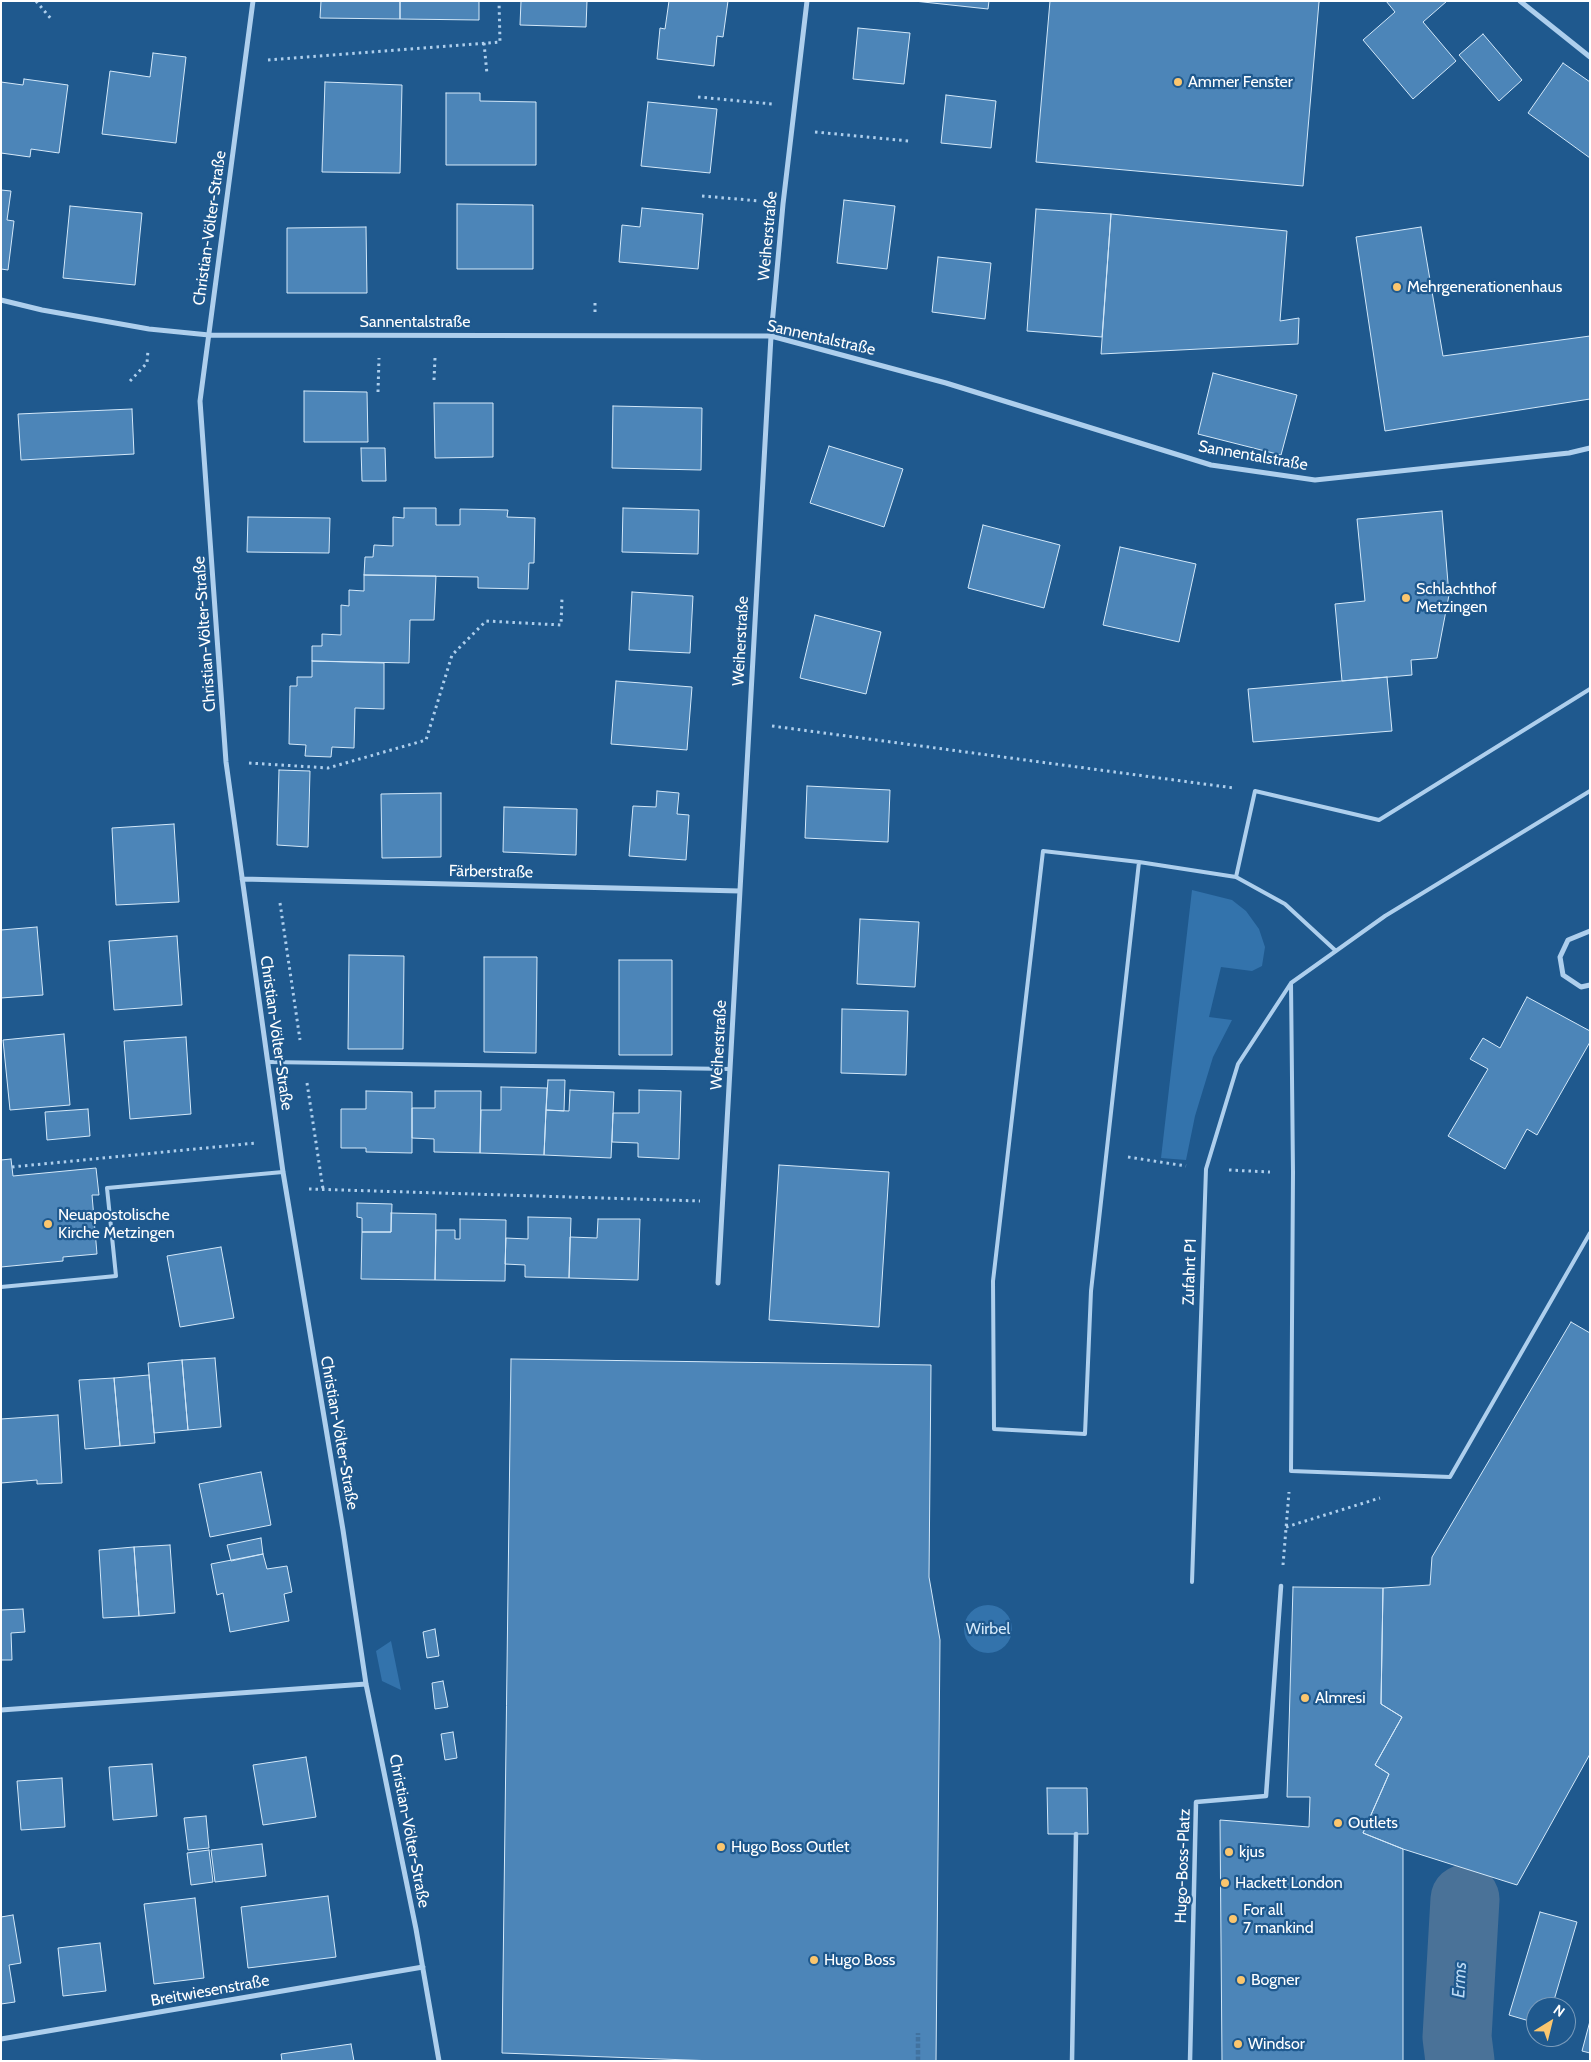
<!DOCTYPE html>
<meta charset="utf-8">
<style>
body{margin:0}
#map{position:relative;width:1591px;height:2062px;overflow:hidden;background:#1f598e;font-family:Cabin,sans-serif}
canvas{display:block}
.frame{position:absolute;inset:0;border:2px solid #fff;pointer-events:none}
.north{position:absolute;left:1526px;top:1997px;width:50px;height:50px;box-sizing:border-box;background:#1f598e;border:1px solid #799bbb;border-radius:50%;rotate:36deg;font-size:14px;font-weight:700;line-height:20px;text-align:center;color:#fff}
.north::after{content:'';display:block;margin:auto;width:18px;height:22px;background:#fbc66e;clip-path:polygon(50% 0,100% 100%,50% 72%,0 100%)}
</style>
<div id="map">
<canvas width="1591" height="2062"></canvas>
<div class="frame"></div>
<div class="north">N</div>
</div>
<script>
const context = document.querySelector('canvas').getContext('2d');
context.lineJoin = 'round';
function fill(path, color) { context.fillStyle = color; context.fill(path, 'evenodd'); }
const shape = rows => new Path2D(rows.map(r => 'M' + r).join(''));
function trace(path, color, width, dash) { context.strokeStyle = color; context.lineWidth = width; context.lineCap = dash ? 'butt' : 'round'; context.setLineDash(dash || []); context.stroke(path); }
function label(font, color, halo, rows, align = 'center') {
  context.font = font + ' Cabin,sans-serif'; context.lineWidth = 4.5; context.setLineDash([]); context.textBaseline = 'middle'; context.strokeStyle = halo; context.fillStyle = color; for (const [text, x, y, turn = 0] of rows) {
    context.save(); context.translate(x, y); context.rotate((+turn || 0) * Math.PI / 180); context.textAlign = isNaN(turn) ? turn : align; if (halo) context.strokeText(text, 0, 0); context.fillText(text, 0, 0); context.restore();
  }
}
const green = shape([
 [1192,890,1232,900,1246,911,1259,929,1265,947,1262,966,1252,971,1221,967,1209,1017,1232,1020,1213,1057,1195,1116,1186,1160,1161,1158],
 '964 1629a24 24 0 1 1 48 0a24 24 0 1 1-48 0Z',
 [391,1641,401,1690,382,1681,376,1651]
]);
const river = shape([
 [1460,2061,1457,2037,1465,1899]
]);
const building = shape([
 [321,1,400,1,400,19,320,18,321,1],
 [400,1,479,1,479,20,400,19,400,1],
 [521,1,587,1,586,27,520,25,521,1],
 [669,1,728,1,723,37,717,36,714,66,657,59,660,28,665,29,669,1],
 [914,1,989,1,988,9,914,1],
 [1050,1,1321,1,1319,2,1303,186,1036,162,1050,1],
 [1386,1,1447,1,1423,22,1456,61,1413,99,1363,40,1395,12,1386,1],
 [858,28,910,33,904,84,853,79,858,28],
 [1483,34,1522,80,1499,101,1459,55,1483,34],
 [153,53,186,57,176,143,102,134,110,71,150,77,153,53],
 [1563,63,1590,82,1590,158,1528,113,1563,63],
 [24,79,68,85,59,153,31,149,30,157,1,153,1,82,23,85,24,79],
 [325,82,402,85,400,173,322,172,325,82],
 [446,93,480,93,480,101,536,102,536,165,446,165,446,93],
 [946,95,996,101,991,148,941,143,946,95],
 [648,102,717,109,710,173,641,166,648,102],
 [1,190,11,191,7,220,14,221,8,270,1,269,1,190],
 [844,200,895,206,887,269,837,263,844,200],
 [457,204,533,205,533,269,457,269,457,204],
 [70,206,142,213,135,285,63,278,70,206],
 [642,208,703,214,698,269,619,262,622,225,640,227,642,208],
 [1036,209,1111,214,1102,337,1027,331,1036,209],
 [1111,214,1287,231,1280,321,1299,318,1298,344,1101,354,1111,214],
 [366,227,367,293,287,293,287,228,366,227],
 [1421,227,1443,356,1590,336,1590,399,1385,431,1356,237,1421,227],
 [938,257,991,263,985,319,932,312,938,257],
 [1213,373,1297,395,1281,455,1198,434,1213,373],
 [304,391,367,392,368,442,304,442,304,391],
 [434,403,493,403,493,457,435,458,434,403],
 [613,406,702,408,701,470,612,468,613,406],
 [132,409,134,454,21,460,18,414,132,409],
 [829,446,903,469,884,527,810,503,829,446],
 [361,448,385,448,386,481,362,481,361,448],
 [404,508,436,508,436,525,460,525,460,509,508,510,507,517,535,518,534,563,529,563,528,589,478,588,478,577,364,575,365,557,373,557,374,545,393,546,393,517,404,518,404,508],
 [623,508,699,510,698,554,622,552,623,508],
 [1442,511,1449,595,1437,658,1411,660,1412,675,1342,681,1335,604,1365,601,1357,519,1442,511],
 [248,517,330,518,329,553,247,552,248,517],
 [983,525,1060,545,1044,608,968,588,983,525],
 [1120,547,1196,564,1179,642,1103,625,1120,547],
 [364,575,436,576,434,620,410,620,409,663,312,661,312,646,322,646,322,634,341,635,341,605,349,606,349,590,364,591,364,575],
 [632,592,693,596,690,653,629,650,632,592],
 [815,615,881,632,866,694,800,678,815,615],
 [312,661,384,663,384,709,355,708,354,748,332,747,331,757,305,756,306,745,289,744,290,686,297,686,297,677,312,677,312,661],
 [1387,677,1392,731,1253,742,1248,689,1387,677],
 [616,681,692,687,687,750,611,744,616,681],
 [279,770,310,771,308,847,277,845,279,770],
 [807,786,890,790,888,842,805,838,807,786],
 [657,791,679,793,677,814,689,815,686,860,629,856,633,806,656,807,657,791],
 [441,793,441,857,382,858,381,794,441,793],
 [504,807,577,809,576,855,503,852,504,807],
 [174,824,179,902,116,905,112,828,174,824],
 [860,919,919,922,915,987,857,984,860,919],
 [37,927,43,995,1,998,1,930,37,927],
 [177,936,182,1005,114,1010,109,941,177,936],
 [349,955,404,956,403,1049,348,1049,349,955],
 [484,957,537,957,536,1053,484,1052,484,957],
 [619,960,672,960,672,1055,619,1055,619,960],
 [1527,997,1590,1031,1590,1042,1537,1135,1527,1129,1505,1169,1448,1136,1488,1069,1470,1059,1483,1038,1500,1048,1527,997],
 [842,1009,908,1011,906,1075,841,1073,842,1009],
 [64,1034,70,1105,10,1110,3,1040,64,1034],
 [186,1037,191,1114,130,1119,124,1041,186,1037],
 [548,1080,565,1080,564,1111,546,1110,548,1080],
 [501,1087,547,1088,544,1155,480,1153,481,1110,501,1110,501,1087],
 [570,1090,614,1092,611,1158,544,1155,546,1110,569,1111,570,1090],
 [639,1090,681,1091,679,1159,638,1157,638,1143,612,1142,613,1113,639,1113,639,1090],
 [366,1091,412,1092,412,1153,366,1152,366,1148,341,1148,341,1109,366,1109,366,1091],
 [435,1091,481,1091,480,1153,434,1152,434,1139,412,1138,412,1108,435,1108,435,1091],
 [88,1109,90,1136,47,1140,45,1112,88,1109],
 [11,1159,13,1176,96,1168,99,1195,92,1195,97,1254,63,1257,63,1261,1,1267,1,1160,11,1159],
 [779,1165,889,1172,879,1327,769,1320,779,1165],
 [357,1203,392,1204,391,1232,362,1232,362,1218,357,1217,357,1203],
 [391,1213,436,1214,435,1280,361,1279,362,1232,391,1232,391,1213],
 [528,1217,571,1218,569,1278,525,1277,525,1265,505,1264,506,1238,528,1239,528,1217],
 [460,1219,506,1220,505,1281,435,1280,436,1230,455,1230,455,1239,460,1239,460,1219],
 [598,1219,640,1219,638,1280,569,1278,570,1237,597,1238,598,1219],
 [221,1247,234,1318,180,1327,167,1256,221,1247],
 [1571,1322,1590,1333,1590,1754,1517,1885,1403,1849,1363,1833,1389,1774,1375,1765,1402,1717,1381,1704,1383,1588,1430,1585,1432,1557,1571,1322],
 [215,1358,221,1427,188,1430,182,1360,215,1358],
 [511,1359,931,1365,929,1577,940,1640,936,2061,715,2061,502,2053,511,1359],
 [182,1360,188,1430,154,1433,148,1363,182,1360],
 [149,1375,155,1443,120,1446,114,1378,149,1375],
 [114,1378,120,1446,85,1449,79,1380,114,1378],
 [58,1415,62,1483,37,1484,37,1480,1,1483,1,1419,58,1415],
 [261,1472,271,1525,210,1537,199,1484,261,1472],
 [261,1538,263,1554,231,1561,227,1545,261,1538],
 [170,1545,175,1613,139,1616,134,1547,170,1545],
 [134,1547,139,1616,103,1618,99,1550,134,1547],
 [263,1554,267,1569,287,1566,292,1592,284,1594,289,1621,230,1632,223,1593,217,1595,211,1564,263,1554],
 [1293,1587,1383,1588,1381,1704,1402,1717,1375,1765,1389,1774,1363,1833,1403,1849,1403,2061,1222,2061,1220,1820,1309,1827,1310,1797,1287,1797,1293,1587],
 [23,1609,25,1632,11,1633,12,1660,1,1660,1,1610,23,1609],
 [435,1629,439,1656,427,1658,423,1632,435,1629],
 [443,1681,448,1707,435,1709,432,1683,443,1681],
 [453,1732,457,1758,445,1760,441,1734,453,1732],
 [306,1757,316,1817,263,1825,253,1765,306,1757],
 [152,1764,157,1816,113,1820,109,1767,152,1764],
 [62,1778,65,1827,21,1830,17,1781,62,1778],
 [1047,1788,1087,1788,1088,1834,1048,1834,1047,1788],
 [206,1816,209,1848,188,1850,184,1818,206,1816],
 [262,1844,266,1876,215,1882,211,1850,262,1844],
 [209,1850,213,1882,191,1885,187,1853,209,1850],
 [328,1896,336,1957,248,1968,241,1907,328,1896],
 [195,1898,204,1978,154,1984,144,1904,195,1898],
 [1540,1912,1577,1922,1552,2007,1536,2007,1536,2023,1509,2015,1540,1912],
 [13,1915,21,1963,9,1965,15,2002,1,2004,1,1917,13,1915],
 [100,1943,106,1991,63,1996,58,1948,100,1943],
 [1590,2021,1590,2053,1582,2051,1590,2021],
 [351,2044,354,2061,282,2061,281,2054,351,2044]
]);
const pedestrianTunnel = shape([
 [918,2061,918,2033]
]);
const path = shape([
 [36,1,52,20],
 [484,43,487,74],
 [268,60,500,42,499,1],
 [698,97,772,104],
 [815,132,909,141],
 [702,196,760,201],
 [595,312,595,300],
 [434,380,435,358],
 [130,381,147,363,148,350],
 [378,392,379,358],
 [772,726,1234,788],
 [249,763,328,768,426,740,452,655,486,621,561,625,562,598],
 [280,903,300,1040],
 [307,1083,323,1189],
 [1128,1157,1186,1166],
 [12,1167,256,1143],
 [1229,1170,1270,1172],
 [309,1189,700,1201],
 [1286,1527,1380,1498],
 [1283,1565,1289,1492]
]);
const service = shape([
 [1139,862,1091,1291,1085,1434,994,1429,993,1281,1043,851,1139,862,1236,877,1285,904,1336,951],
 [1236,877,1255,791,1379,820,1590,689],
 [1291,983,1293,1173,1291,1471,1450,1477,1590,1233],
 [268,1062,730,1069],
 [1,1287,116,1276,107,1188,283,1172],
 [1192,1582,1206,1169,1238,1064,1291,983,1385,916,1590,791]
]);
const pedestrian = shape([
 [1072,2061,1076,1834],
 [1190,2061,1196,1802,1266,1796,1281,1586]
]);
const minor = shape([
 [253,1,200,401,226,762,283,1172,343,1530,366,1684,416,1929,439,2061],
 [1520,1,1590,57],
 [1,300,42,310,149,329,209,335,771,336,946,383,1211,465,1315,480,1569,453,1590,448],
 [242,879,740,891],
 [1590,931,1568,940,1560,957,1563,975,1581,987,1590,985],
 [718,1283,771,336,783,204,807,1],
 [1,1710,366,1684],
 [1,2039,423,1967]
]);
const markers = [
 [1178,82,5,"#fbc66e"],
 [1397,287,5,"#fbc66e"],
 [1406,598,5,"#fbc66e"],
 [48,1224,5,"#fbc66e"],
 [1305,1698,5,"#fbc66e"],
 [1338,1823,5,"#fbc66e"],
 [721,1847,5,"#fbc66e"],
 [1229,1852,5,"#fbc66e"],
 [1225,1883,5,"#fbc66e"],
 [1233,1919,5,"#fbc66e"],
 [814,1960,5,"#fbc66e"],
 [1241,1980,5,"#fbc66e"],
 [1238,2044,5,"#fbc66e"]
];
const poiNames = [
 ["Ammer Fenster",1188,82],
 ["Mehrgenerationenhaus",1407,287],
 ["Schlachthof",1416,589],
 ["Metzingen",1416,607],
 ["Neuapostolische",58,1215],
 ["Kirche Metzingen",58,1233],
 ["Almresi",1315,1698],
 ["Outlets",1348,1823],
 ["Hugo Boss Outlet",731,1847],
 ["kjus",1239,1852],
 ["Hackett London",1235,1883],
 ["For all",1243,1910],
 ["7 mankind",1243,1928],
 ["Hugo Boss",824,1960],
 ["Bogner",1251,1980],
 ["Windsor",1248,2044]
];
const streetNames = [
 ["Christian-Völter-Straße",210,228,-82],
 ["Weiherstraße",768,236,-85],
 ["Sannentalstraße",415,322],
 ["Sannentalstraße",821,338,13],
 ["Sannentalstraße",1253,456,10],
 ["Christian-Völter-Straße",205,634,-94],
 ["Weiherstraße",741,641,-87],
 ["Färberstraße",491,872,1],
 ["Christian-Völter-Straße",276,1033,82],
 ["Weiherstraße",719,1045,-87],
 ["Zufahrt P1",1190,1272,-88],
 ["Christian-Völter-Straße",339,1433,80],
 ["Christian-Völter-Straße",409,1831,79],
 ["Hugo-Boss-Platz",1183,1866,-88],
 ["Breitwiesenstraße",210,1991,-10]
];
const parkNames = [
 ["Wirbel",988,1629]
];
const waterNames = [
 ["Erms",1460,1980,-87]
];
fill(green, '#3373ac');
trace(river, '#4a7298', 69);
fill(building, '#4c85b8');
trace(building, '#d3e8f9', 1);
trace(pedestrianTunnel, '#41729f', 4.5, [4.5, 2]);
trace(path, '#aecfed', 3, [2.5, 4]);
trace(service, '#aecfed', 4);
trace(pedestrian, '#aecfed', 4.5);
trace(minor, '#aecfed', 5);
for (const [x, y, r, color] of markers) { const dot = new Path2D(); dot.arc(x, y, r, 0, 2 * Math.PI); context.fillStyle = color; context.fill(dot); trace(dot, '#1f598e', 2); }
label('16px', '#fff', '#1f598e', poiNames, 'left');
label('16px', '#fff', '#1f598e', streetNames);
label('16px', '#d3e8f9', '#1f598e', parkNames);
label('italic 18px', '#bad9f4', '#1f598e', waterNames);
</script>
